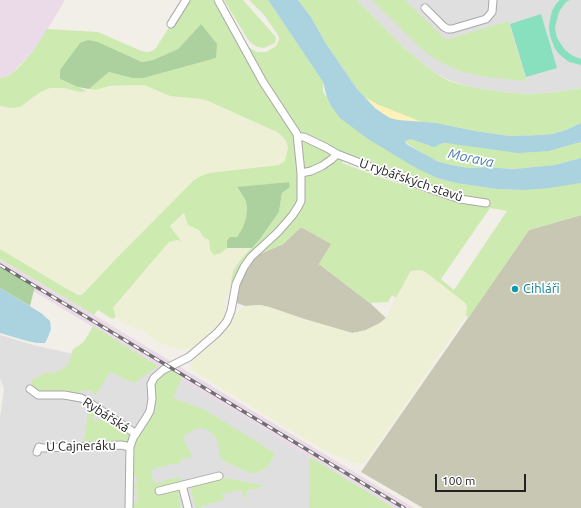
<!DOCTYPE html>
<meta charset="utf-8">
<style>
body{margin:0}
#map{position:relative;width:581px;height:508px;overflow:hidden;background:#f2efe9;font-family:Ubuntu,sans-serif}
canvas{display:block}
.scale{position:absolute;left:435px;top:474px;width:91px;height:18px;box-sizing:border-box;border:2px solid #222;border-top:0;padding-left:5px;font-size:12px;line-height:14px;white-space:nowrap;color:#222;-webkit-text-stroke:3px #fff;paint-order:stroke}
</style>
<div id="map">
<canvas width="581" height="508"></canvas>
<div class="scale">100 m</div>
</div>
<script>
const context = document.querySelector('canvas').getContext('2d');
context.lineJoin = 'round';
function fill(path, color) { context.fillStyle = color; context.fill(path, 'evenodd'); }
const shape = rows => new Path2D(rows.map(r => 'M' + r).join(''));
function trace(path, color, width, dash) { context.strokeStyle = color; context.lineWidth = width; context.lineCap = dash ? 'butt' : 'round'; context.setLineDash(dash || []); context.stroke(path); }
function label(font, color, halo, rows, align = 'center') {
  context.font = font + ' Ubuntu,sans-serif'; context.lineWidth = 3.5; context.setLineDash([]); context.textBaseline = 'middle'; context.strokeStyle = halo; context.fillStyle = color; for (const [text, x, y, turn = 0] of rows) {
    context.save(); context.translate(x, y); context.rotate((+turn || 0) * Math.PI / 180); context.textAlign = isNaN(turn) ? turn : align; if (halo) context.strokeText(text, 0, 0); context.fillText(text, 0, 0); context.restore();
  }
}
const residential = shape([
 [357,0,581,0,581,88,563,91,547,93,529,94,503,92,470,87,449,80,435,73,421,62,403,47],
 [0,335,33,345,87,357,153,362,394,508,0,508,0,415,1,412,4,389,0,378]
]);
const industrial = shape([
 [0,0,65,0,57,14,34,50,12,73,5,77,0,78],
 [0,259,94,315,414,508,394,508,0,271]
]);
const construction = shape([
 [581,215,581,508,423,508,361,472,529,230],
 [301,227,332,244,319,264,370,303,386,318,380,323,366,330,358,332,352,333,304,319,269,307,260,305,245,306,237,303,231,298,250,258,283,244]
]);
const farmland = shape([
 [136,85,144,85,170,96,201,99,208,101,242,117,269,128,282,136,286,141,288,148,287,155,285,161,279,165,203,175,199,177,194,180,83,294,78,295,67,289,0,249,0,106,10,108,24,104,41,91,51,88,64,88,80,92,87,91,109,86],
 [185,213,192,227,199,230,203,237,209,240,210,250,221,253,227,248,252,248,241,259,233,271,231,282,231,295,223,298,226,305,226,309,222,319,217,327,199,343,192,347,186,349,180,349,171,347,162,344,157,342,144,331,137,330,125,324,116,317,113,309,134,283,169,242,177,240,181,241,170,226],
 [414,270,423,271,461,299,467,306,466,316,366,461,362,463,354,463,346,458,336,456,318,447,193,371,191,368,191,360,211,343,227,327,232,320,235,314,245,306,260,305,269,307,304,319,352,333,358,332,366,330,380,323,386,318,405,280,411,271]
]);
const grass = shape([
 [188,0,213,0,238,42,243,44,257,52,266,52,276,46,279,40,279,37,265,16,249,0,268,0,323,82,323,92,327,97,331,106,437,178,456,183,496,189,521,190,581,183,581,215,529,230,469,317,466,316,467,306,464,302,428,274,423,271,418,270,411,271,409,274,396,298,392,295,388,302,370,303,319,264,331,244,301,227,283,244,250,258,236,284,231,282,233,271,241,259,260,239,279,212,282,193,290,187,289,182,237,188,245,199,247,206,246,218,243,227,237,237,227,241,227,248,221,253,214,255,210,250,209,240,203,237,199,230,192,227,188,225,184,213,170,226,181,241,177,240,169,242,134,283,113,308,116,317,112,319,98,310,94,315,0,259,0,249,67,289,78,295,81,295,83,294,112,263,194,180,199,177,209,173,279,165,285,161,288,148,286,141,282,136,277,132,208,101,201,99,170,96,144,85,136,85,109,86,95,90,89,89,109,72,132,78,216,58,201,24,178,49,153,60,142,62,98,42,60,79,87,91,80,92,64,88,51,88,47,89,39,93,20,107,10,108,0,106,0,78,5,77,11,74,19,67,34,50,47,29,98,32,139,50,147,52,152,51,156,48,171,24],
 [343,153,360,158,435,188,461,196,491,202,488,208,481,205,463,204,385,179,342,163],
 [490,208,507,211,454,290,441,279],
 [224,0,243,0,276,37,275,43,264,48,257,47,251,43,247,38],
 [298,0,357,0,403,47,421,62,435,73,449,81,470,87,503,92,529,94,547,93,563,91,581,88,581,123,566,130,552,134,541,135,510,136,475,131,437,123,416,122,368,101,357,89,325,42,311,17],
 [372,0,405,0,446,40,508,21,526,79,525,81,487,77,463,72,444,64,432,57,422,49],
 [411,139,415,140,429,146,445,143,549,151,581,142,581,158,555,165,513,169,487,167,468,168,447,164,432,159,405,142,406,140],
 [93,326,158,366,134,383,110,372,95,396,91,390,69,393,46,394,38,391,32,387,32,380,42,375,43,373,53,373,61,370,68,365,73,349,80,345,85,340],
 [168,371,172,371,182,378,173,398,205,410,275,453,268,467,258,472,250,473,224,461,220,457,218,442,215,436,208,430,201,428,197,428,183,436,192,457,179,460,180,464,174,465,173,463,167,465,167,466,154,468,154,469,151,470,154,483,164,482,164,480,177,478,177,477,180,477,183,494,178,493,181,508,132,508,132,503,138,502,137,495,132,495,132,493,138,493,137,488,132,488,132,484,137,484,137,477,132,476,132,452,134,442,153,414,155,403,154,391,154,383,156,379],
 [87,402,100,413,99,414,93,417,93,421,96,421,101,419,109,418,131,434,131,437,128,443,121,443,120,441,84,442,84,435,86,435,85,423,87,423],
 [310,457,325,466,394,508,309,508],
 [221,477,265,486,246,491,247,497,244,498,242,490,222,494,224,500,201,506,201,508,196,508,190,486]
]);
const forest = shape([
 [201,24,217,44,216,58,143,78,132,78,109,72,89,89,78,87,60,79,60,70,80,43,88,40,98,42,142,62,153,60,178,49],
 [289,182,290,187,282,193,279,212,260,239,252,248,227,248,227,241,230,237,237,237,243,227,246,218,247,206,245,199,237,187],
 [0,265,35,286,30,306,0,288]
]);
const sand = shape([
 [365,97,379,105,422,122,398,120,390,118,382,113,375,108]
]);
const pitch = shape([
 [560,0,570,0,566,2,560,10,558,15,555,28,557,38,565,50,573,56,581,59,581,65,569,62,560,55,555,49,550,36,549,27,550,20,552,11,556,4],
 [541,14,557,68,526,77,510,24]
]);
const water = shape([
 [268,0,298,0,311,17,325,42,357,89,375,108,382,113,390,118,398,120,437,123,475,131,510,136,541,135,552,134,566,130,581,123,581,142,549,151,518,153,445,143,440,144,435,147,433,147,411,139,405,141,405,142,408,145,437,161,447,164,468,168,487,167,513,169,555,165,581,158,581,183,550,188,524,190,496,189,456,183,437,178,416,168,368,139,340,118,331,106,327,97,323,82],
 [0,288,41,313,50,321,51,329,48,337,45,343,37,343,27,341,0,333]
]);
const minor = shape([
 [425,8,444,27,448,29,452,29,486,19,492,12,493,0],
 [171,24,186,0],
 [298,137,304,137,327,148,337,154,378,170,442,193,460,199,486,203],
 [301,173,311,171,322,166,332,159,337,154],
 [30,389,38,395,64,395,81,398,90,403,136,434],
 [37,452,39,447,42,448,121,445,130,447],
 [182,485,188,508],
 [159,491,219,476],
 [129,508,130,447,133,438,146,418,150,411,152,399,151,384,154,378,163,370,189,357,217,333,224,325,227,321,231,311,236,284,244,267,251,257,278,232,292,216,298,207,301,201,301,173,297,134,263,82,218,0]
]);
const rail = shape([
 [0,265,404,508]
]);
const markers = [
 [515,289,4,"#0f9aa8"]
];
const streetNames = [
 ["U rybářských stavů",411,180,19],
 ["Rybářská",106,415,33],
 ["U Cajneráku",81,446,-1]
];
const cultureNames = [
 ["Cihláři",523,289]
];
const waterNames = [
 ["Morava",471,158,12]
];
fill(residential, '#e0dfdf');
fill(industrial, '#ebdbe8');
fill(construction, '#c7c7b4');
fill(farmland, '#eef0d5');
fill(grass, '#cdebb0');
fill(forest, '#add19e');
fill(sand, '#fff1ba');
fill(pitch, '#88e0be');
fill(water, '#aad3df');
trace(minor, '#a9a9a9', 9);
trace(minor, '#fff', 7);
trace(rail, '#707070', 3.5);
trace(rail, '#fff', 2, [6]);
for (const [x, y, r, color] of markers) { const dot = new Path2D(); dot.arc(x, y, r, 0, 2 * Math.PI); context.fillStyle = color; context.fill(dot); trace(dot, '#fff', 1.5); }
label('13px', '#222', '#fff', streetNames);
label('13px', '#0d838f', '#fff', cultureNames, 'left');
label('italic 14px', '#4a7aab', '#fff', waterNames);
</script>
